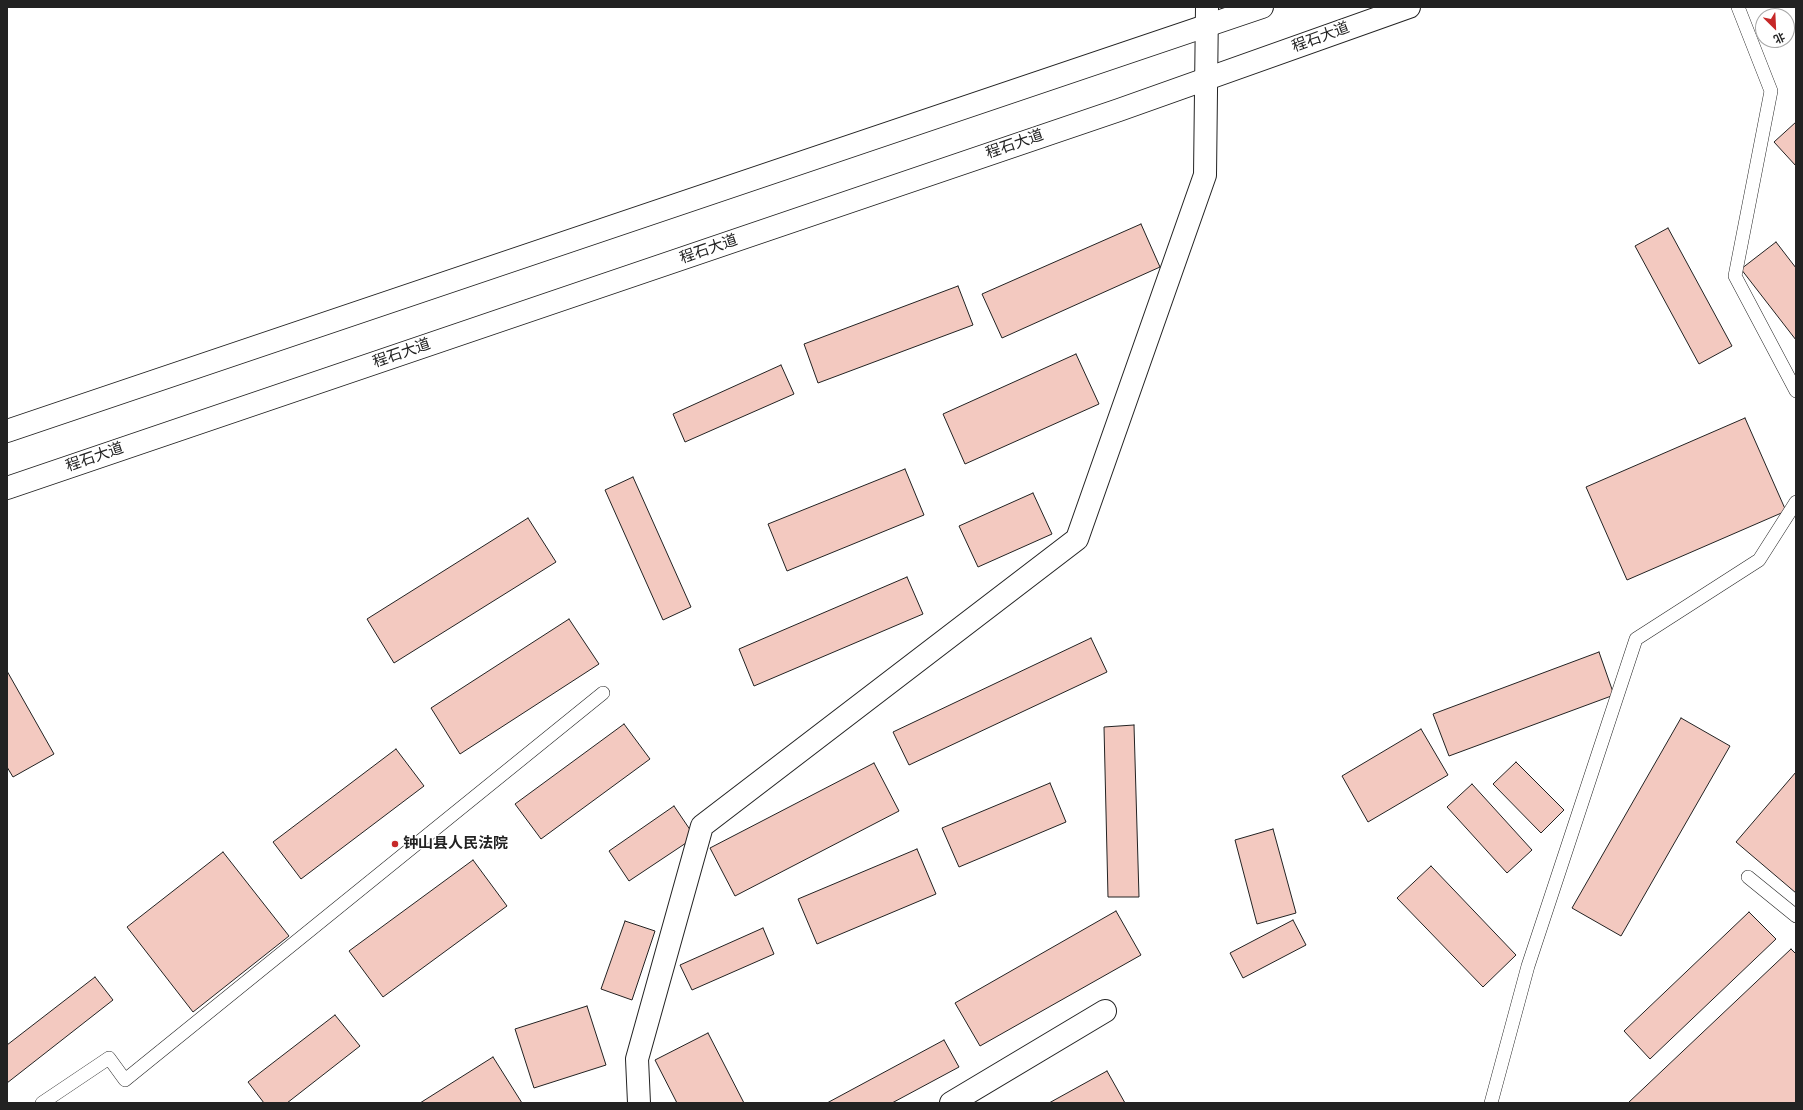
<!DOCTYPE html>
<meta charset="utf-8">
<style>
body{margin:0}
#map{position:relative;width:1803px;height:1110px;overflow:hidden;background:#fff;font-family:Jost,"Noto Sans SC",sans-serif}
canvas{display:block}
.frame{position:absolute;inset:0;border:8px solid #222;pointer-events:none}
.north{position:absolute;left:1755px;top:8px;width:40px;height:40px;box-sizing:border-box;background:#fff;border:1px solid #a7a7a7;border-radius:50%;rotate:156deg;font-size:11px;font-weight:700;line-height:16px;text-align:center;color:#222}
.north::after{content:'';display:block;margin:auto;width:14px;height:18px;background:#c62828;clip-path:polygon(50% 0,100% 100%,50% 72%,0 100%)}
</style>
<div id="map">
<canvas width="1803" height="1110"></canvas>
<div class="frame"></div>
<div class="north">北</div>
</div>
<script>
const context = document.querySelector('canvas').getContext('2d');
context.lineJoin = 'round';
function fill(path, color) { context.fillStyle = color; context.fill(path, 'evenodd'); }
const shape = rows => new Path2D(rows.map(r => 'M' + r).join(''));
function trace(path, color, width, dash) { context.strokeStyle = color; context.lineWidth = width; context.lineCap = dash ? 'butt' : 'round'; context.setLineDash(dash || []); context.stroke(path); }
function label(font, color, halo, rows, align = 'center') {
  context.font = font + ' Jost,"Noto Sans SC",sans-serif'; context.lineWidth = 3; context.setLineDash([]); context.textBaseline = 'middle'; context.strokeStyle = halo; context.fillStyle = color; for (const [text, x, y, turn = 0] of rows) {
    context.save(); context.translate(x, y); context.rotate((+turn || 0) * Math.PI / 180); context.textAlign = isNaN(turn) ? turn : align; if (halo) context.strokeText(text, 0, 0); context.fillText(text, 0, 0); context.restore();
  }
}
const building = shape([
 [1796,122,1796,166,1774,142,1796,122],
 [1141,224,1160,267,1002,338,982,294,1141,224],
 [1668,228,1732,346,1699,364,1635,246,1668,228],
 [1776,242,1796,268,1796,340,1741,269,1776,242],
 [958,286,973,325,818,383,804,344,958,286],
 [1076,354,1099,404,965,464,943,414,1076,354],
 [781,365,794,394,685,442,673,414,781,365],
 [1745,418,1786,511,1627,580,1586,487,1745,418],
 [905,469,924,515,787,571,768,524,905,469],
 [633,477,691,607,663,620,605,490,633,477],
 [1033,493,1052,534,978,567,959,526,1033,493],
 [528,518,556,562,394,663,367,619,528,518],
 [907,577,923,614,754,686,739,649,907,577],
 [569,619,599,664,460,754,431,708,569,619],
 [1091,638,1107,672,909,765,893,732,1091,638],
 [1599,652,1614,695,1449,756,1433,714,1599,652],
 [7,671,54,754,13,777,7,767,7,671],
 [1681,718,1730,746,1621,936,1572,908,1681,718],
 [624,724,650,759,541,839,515,804,624,724],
 [1134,725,1139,897,1108,897,1104,727,1134,725],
 [1421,729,1448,775,1368,822,1342,776,1421,729],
 [396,749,424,786,301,879,273,842,396,749],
 [1516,762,1564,810,1541,833,1493,784,1516,762],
 [874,763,899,811,735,896,710,848,874,763],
 [1796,772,1796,893,1736,842,1796,772],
 [1050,783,1066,822,959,867,942,828,1050,783],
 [1472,784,1532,850,1507,873,1447,807,1472,784],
 [674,806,695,837,629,881,609,851,674,806],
 [1273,829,1296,913,1257,924,1235,840,1273,829],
 [917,849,936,894,817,944,798,899,917,849],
 [223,852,289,936,193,1012,127,927,223,852],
 [473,860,507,906,383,997,349,951,473,860],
 [1431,866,1516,955,1483,987,1397,898,1431,866],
 [1116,911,1141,955,980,1046,955,1003,1116,911],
 [1749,912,1776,939,1650,1059,1624,1031,1749,912],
 [1293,920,1306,945,1243,978,1230,953,1293,920],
 [625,921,655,931,632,1000,601,989,625,921],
 [763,928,774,954,692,990,680,965,763,928],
 [1791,949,1796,954,1796,1103,1628,1103,1791,949],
 [95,977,113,1000,7,1083,7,1045,95,977],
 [587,1006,606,1065,534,1088,515,1029,587,1006],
 [335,1015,360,1046,287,1103,264,1103,248,1082,335,1015],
 [708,1033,744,1103,677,1103,655,1060,708,1033],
 [944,1040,959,1067,892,1103,827,1103,944,1040],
 [493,1057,522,1103,420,1103,493,1057],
 [1107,1071,1125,1103,1049,1103,1107,1071]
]);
const lane = shape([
 [1738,7,1771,91,1735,276,1796,391],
 [1748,877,1796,916],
 [42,1103,109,1058,125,1080,603,693],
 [1491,1103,1528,966,1636,639,1759,560,1796,502]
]);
const street = shape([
 [639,1103,637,1059,702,826,1077,539,1205,175,1207,7],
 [951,1103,1105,1011]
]);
const secondary = shape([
 [7,431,1262,7],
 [7,488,1119,110,1409,7]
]);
const markers = [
 [395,844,4,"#c62828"]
];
const streetNames = [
 ["程石大道",1321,38,-20],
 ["程石大道",1015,145,-19],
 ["程石大道",709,250,-19],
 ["程石大道",402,354,-19],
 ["程石大道",95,458,-19]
];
const poiNames = [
 ["钟山县人民法院",403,844]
];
fill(building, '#f3c9c0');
trace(building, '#222', 1);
trace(lane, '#222', 14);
trace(street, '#222', 24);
trace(secondary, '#222', 24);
trace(lane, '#fff', 13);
trace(street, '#fff', 22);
trace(secondary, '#fff', 22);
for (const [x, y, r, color] of markers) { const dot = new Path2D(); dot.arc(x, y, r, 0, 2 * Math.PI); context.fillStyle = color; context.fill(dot); trace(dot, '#fff', 1.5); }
label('15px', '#222', '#fff', streetNames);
label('bold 15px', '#222', '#fff', poiNames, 'left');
</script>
